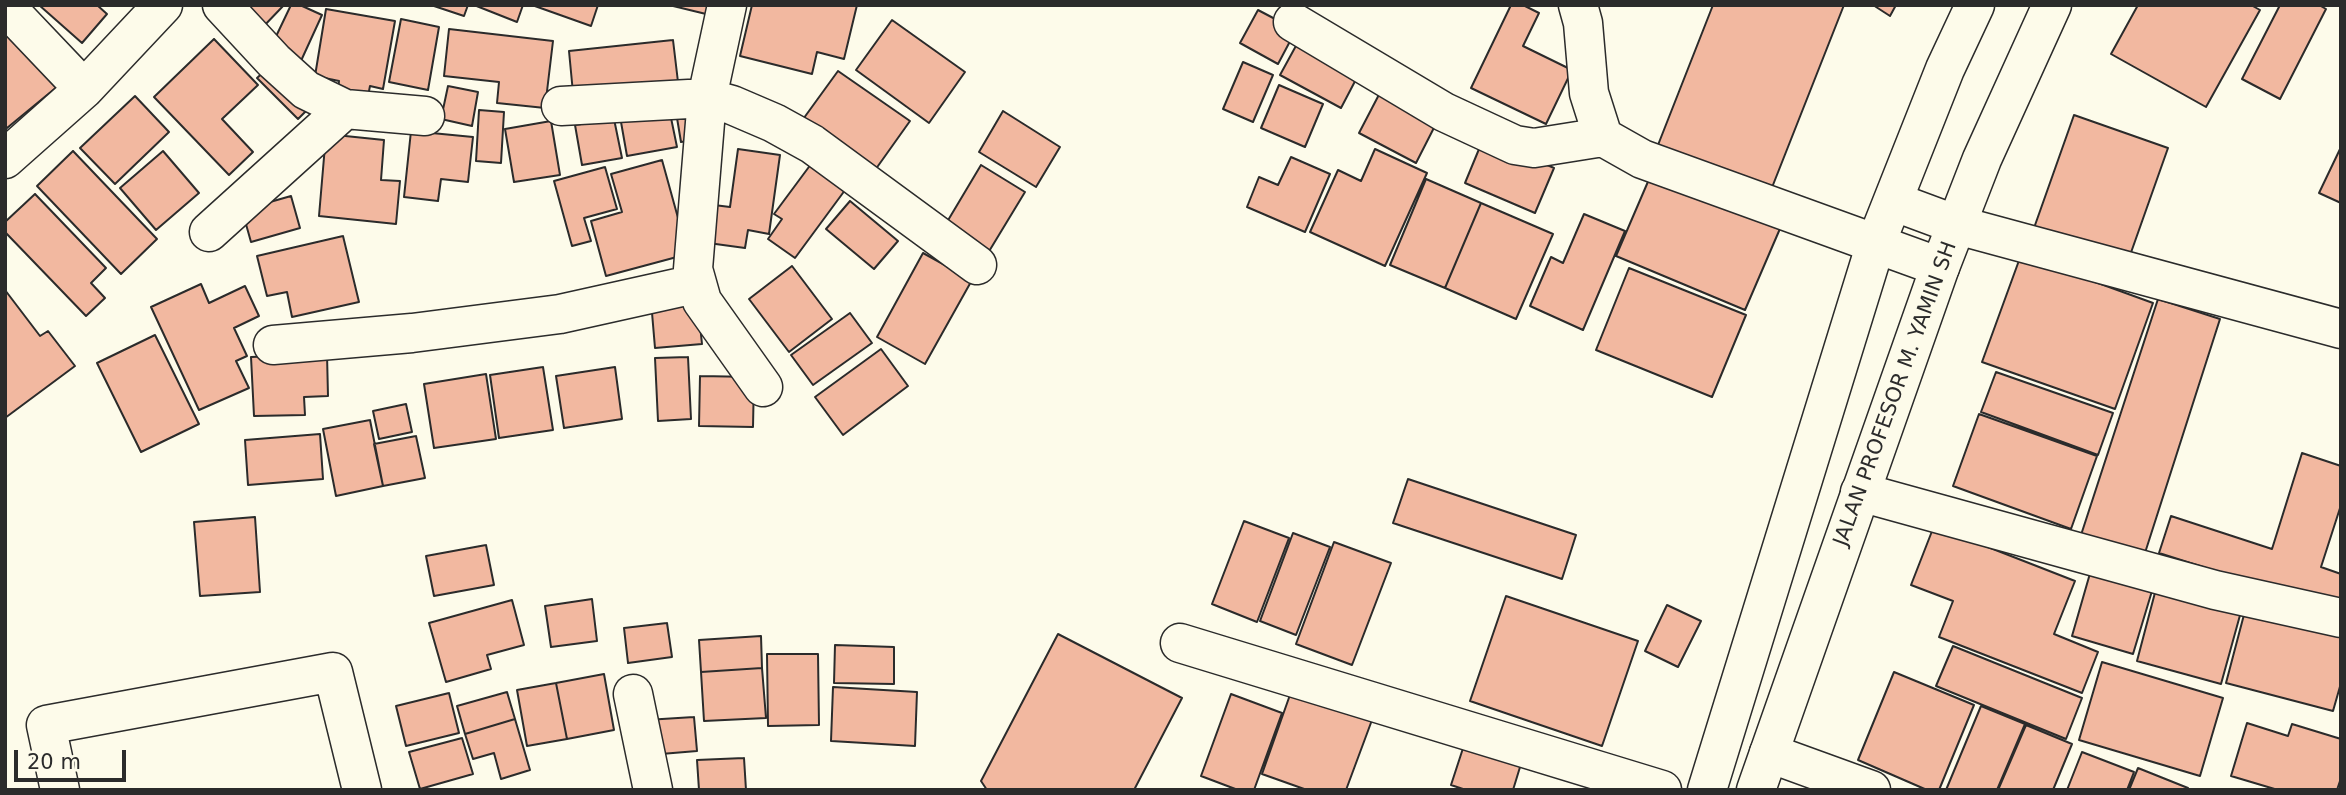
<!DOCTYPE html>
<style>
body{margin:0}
#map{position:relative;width:2346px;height:795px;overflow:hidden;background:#fdfbea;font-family:"DejaVu Sans",sans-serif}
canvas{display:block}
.frame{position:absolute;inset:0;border:7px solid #2b2b2b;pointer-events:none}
.scale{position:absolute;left:14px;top:750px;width:112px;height:32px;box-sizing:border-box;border:4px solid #2b2b2b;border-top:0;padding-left:9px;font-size:21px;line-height:24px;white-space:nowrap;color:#2b2b2b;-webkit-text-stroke:5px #fdfbea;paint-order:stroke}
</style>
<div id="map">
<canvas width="2346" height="795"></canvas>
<div class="frame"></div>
<div class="scale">20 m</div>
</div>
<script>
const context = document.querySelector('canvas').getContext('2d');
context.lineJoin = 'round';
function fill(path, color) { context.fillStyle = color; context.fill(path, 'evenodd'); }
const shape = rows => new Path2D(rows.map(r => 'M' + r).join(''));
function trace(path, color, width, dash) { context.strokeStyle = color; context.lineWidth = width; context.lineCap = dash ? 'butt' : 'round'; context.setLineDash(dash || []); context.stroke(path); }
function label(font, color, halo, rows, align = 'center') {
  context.font = font + ' "DejaVu Sans",sans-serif'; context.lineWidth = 5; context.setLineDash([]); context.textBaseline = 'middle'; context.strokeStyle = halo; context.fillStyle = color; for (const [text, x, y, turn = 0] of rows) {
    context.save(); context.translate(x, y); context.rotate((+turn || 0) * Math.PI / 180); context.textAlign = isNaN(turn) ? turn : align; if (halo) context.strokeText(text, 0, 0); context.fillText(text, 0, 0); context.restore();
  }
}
const building = shape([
 [39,5,97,5,107,14,82,43,39,5],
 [237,5,284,5,262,28,237,5],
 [291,5,300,5,322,15,300,63,270,49,291,5],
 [431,5,468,5,464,16,431,5],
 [474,5,523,5,517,22,474,5],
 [532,5,598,5,591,26,532,5],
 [669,5,708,5,706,14,669,5],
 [752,5,857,5,844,59,817,52,812,74,740,56,752,5],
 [1511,5,1523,5,1539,13,1523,46,1572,70,1546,124,1471,88,1511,5],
 [1713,5,1844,5,1771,190,1658,145,1713,5],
 [1873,5,1896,5,1890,16,1873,5],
 [2138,5,2251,5,2260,10,2206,107,2111,54,2138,5],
 [2280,5,2319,5,2326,9,2280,99,2242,79,2280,5],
 [326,9,395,21,383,89,370,86,368,96,338,90,339,81,315,76,326,9],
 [1258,10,1296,30,1278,64,1240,43,1258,10],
 [401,19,439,27,428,90,389,82,401,19],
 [892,20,965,72,929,123,856,70,892,20],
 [5,24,58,86,7,128,5,127,5,24],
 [449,29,553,41,545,108,497,103,499,82,444,76,449,29],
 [1303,33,1363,66,1341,108,1280,75,1303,33],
 [214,39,258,85,222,119,253,152,229,175,154,97,214,39],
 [673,40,678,82,573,93,569,51,673,40],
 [1243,62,1273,75,1253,122,1223,109,1243,62],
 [269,67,309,108,298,119,257,78,269,67],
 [838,71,910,121,873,173,801,122,838,71],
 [1279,85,1323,104,1305,147,1261,128,1279,85],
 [1384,85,1441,114,1416,163,1359,133,1384,85],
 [448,86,478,92,472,126,441,119,448,86],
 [135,96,169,132,115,184,80,148,135,96],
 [479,110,504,112,501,163,476,161,479,110],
 [696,110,701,139,681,142,676,112,696,110],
 [1003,111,1060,147,1036,187,979,152,1003,111],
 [670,113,677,147,627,156,621,122,670,113],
 [2074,115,2168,148,2128,261,2034,228,2074,115],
 [614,119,622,158,582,165,575,125,614,119],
 [551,121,560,175,514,182,505,129,551,121],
 [411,131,473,137,468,182,441,179,438,201,404,197,411,131],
 [326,134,384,140,381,180,400,181,396,224,319,216,326,134],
 [1484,137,1554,168,1535,213,1465,183,1484,137],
 [2341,147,2341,203,2319,193,2341,147],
 [738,149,780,155,769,234,748,230,745,248,701,242,706,204,730,207,738,149],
 [1375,149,1427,173,1385,266,1310,232,1338,170,1361,181,1375,149],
 [73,151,157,239,121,274,37,186,73,151],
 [163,151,199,193,156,230,120,188,163,151],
 [817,156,851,182,795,258,768,239,782,219,774,214,817,156],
 [1291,157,1330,174,1305,232,1247,207,1259,177,1278,185,1291,157],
 [662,160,688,254,606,276,591,221,622,212,611,174,662,160],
 [981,165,1025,192,988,253,944,227,981,165],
 [605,167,617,209,584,218,591,241,572,246,554,181,605,167],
 [1653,170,1782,224,1745,310,1616,256,1653,170],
 [1426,179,1481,203,1445,288,1390,265,1426,179],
 [35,194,106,268,91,283,105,298,86,316,5,232,5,222,35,194],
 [291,196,300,228,251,242,242,210,291,196],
 [850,201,898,241,874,269,826,229,850,201],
 [1481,203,1553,234,1516,319,1445,288,1481,203],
 [1584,214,1625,231,1583,330,1530,306,1551,257,1563,263,1584,214],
 [343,236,359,302,292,317,287,292,267,296,257,256,343,236],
 [923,253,972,280,925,364,877,337,923,253],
 [2021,255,2153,303,2115,409,1982,362,2021,255],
 [792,266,832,319,789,352,749,299,792,266],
 [1629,268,1746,315,1712,397,1596,350,1629,268],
 [201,284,209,303,245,286,259,316,234,328,247,356,236,361,249,388,199,410,151,307,201,284],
 [5,290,40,336,48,331,75,366,5,418,5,290],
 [697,297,702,344,655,348,651,301,697,297],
 [2158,299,2220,319,2144,556,2081,535,2158,299],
 [850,313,872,343,813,385,791,355,850,313],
 [155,335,199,424,141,452,97,363,155,335],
 [881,349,908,386,843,435,815,397,881,349],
 [327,354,328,396,304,397,305,415,254,416,251,357,327,354],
 [688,357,691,419,658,421,655,358,688,357],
 [543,367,553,430,499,438,490,375,543,367],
 [615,367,622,419,564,428,556,376,615,367],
 [1996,372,2113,413,2098,455,1981,412,1996,372],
 [486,374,496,439,434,448,424,384,486,374],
 [700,376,754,377,753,427,699,426,700,376],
 [406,404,412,432,379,439,373,411,406,404],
 [1979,414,2097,456,2071,529,1953,486,1979,414],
 [370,420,383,486,336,496,323,429,370,420],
 [320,434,323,479,248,485,245,440,320,434],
 [416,436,425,478,383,486,374,444,416,436],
 [2302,453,2341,466,2341,505,2321,567,2341,574,2341,611,2159,553,2171,516,2272,549,2302,453],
 [1408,479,1576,535,1562,579,1393,523,1408,479],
 [255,517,260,592,200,596,194,522,255,517],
 [1244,521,1289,538,1257,622,1212,604,1244,521],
 [1934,526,2075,581,2054,634,2098,652,2082,693,1939,637,1953,601,1911,585,1934,526],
 [1293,533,1330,547,1296,635,1260,621,1293,533],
 [1334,542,1391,563,1352,665,1296,644,1334,542],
 [486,545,494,585,434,596,426,556,486,545],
 [2093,563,2155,581,2133,654,2072,636,2093,563],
 [2157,585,2242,608,2221,684,2137,661,2157,585],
 [1506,596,1638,641,1602,746,1470,701,1506,596],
 [592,599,597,641,551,647,545,606,592,599],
 [512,600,524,645,487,655,491,669,446,682,429,623,512,600],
 [1667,605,1701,621,1678,667,1645,651,1667,605],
 [2246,607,2341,633,2341,683,2333,711,2226,683,2246,607],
 [667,623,672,657,628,663,624,628,667,623],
 [1058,634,1182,698,1134,790,987,790,981,781,1058,634],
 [761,636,762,668,701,672,699,640,761,636],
 [835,645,894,647,894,684,834,683,835,645],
 [1953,646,2082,698,2066,739,1936,686,1953,646],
 [767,654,818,654,819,725,768,726,767,654],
 [2102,662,2223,698,2200,776,2079,740,2102,662],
 [762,668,766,718,704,721,701,672,762,668],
 [1894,672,1974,705,1939,790,1927,790,1858,760,1894,672],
 [604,674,614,730,567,739,556,683,604,674],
 [556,683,567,739,527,746,517,690,556,683],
 [833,687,917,692,915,746,831,741,833,687],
 [507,692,515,719,465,734,457,706,507,692],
 [1291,692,1372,720,1346,790,1307,790,1262,774,1291,692],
 [449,693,459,733,406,746,396,706,449,693],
 [1231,694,1282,713,1254,790,1238,790,1201,776,1231,694],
 [1981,706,2025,724,1997,790,1946,790,1981,706],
 [694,717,697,751,649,755,646,720,694,717],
 [515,719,530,770,501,779,494,753,473,759,465,734,515,719],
 [2247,723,2288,736,2292,724,2341,739,2341,778,2337,790,2278,790,2231,776,2247,723],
 [2026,725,2072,744,2053,790,1998,790,2026,725],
 [1467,736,1524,754,1513,790,1466,790,1451,785,1467,736],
 [462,738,473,774,420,789,409,752,462,738],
 [2082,752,2134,772,2127,790,2067,790,2082,752],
 [744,758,746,790,699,790,697,760,744,758],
 [2138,768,2188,788,2187,790,2129,790,2138,768]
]);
const minor = shape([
 [222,5,274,61,306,90,345,109,425,116],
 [727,5,707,98,693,269,702,301,763,387],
 [1578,5,1583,23,1589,93,1603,137,1642,159,1940,267],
 [5,6,84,89],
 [1293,22,1444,112,1515,145,1534,148,1603,137],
 [561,106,707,98,732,105,774,123,812,144,977,265],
 [5,159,84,89,163,5],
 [1895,202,1957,225,2341,329],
 [209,232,345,109],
 [273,345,412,333,560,314,695,284],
 [1860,492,2215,590,2341,618],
 [1180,643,1662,790],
 [633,694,653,790],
 [1769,753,1871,790],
 [60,790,46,725,333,672,362,790]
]);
const highway = shape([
 [1707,790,1876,243,1945,69,1975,5],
 [1756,790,1940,267,1982,159,2052,5]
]);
const streetNames = [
 ["JALAN PROFESOR M. YAMIN SH",1896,394,-70]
];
fill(building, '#f2b8a0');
trace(building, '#2b2b2b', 2);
trace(minor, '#2b2b2b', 41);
trace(highway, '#2b2b2b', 41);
trace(minor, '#fdfbea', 38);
trace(highway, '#fdfbea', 38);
label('21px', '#2b2b2b', '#fdfbea', streetNames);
</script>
